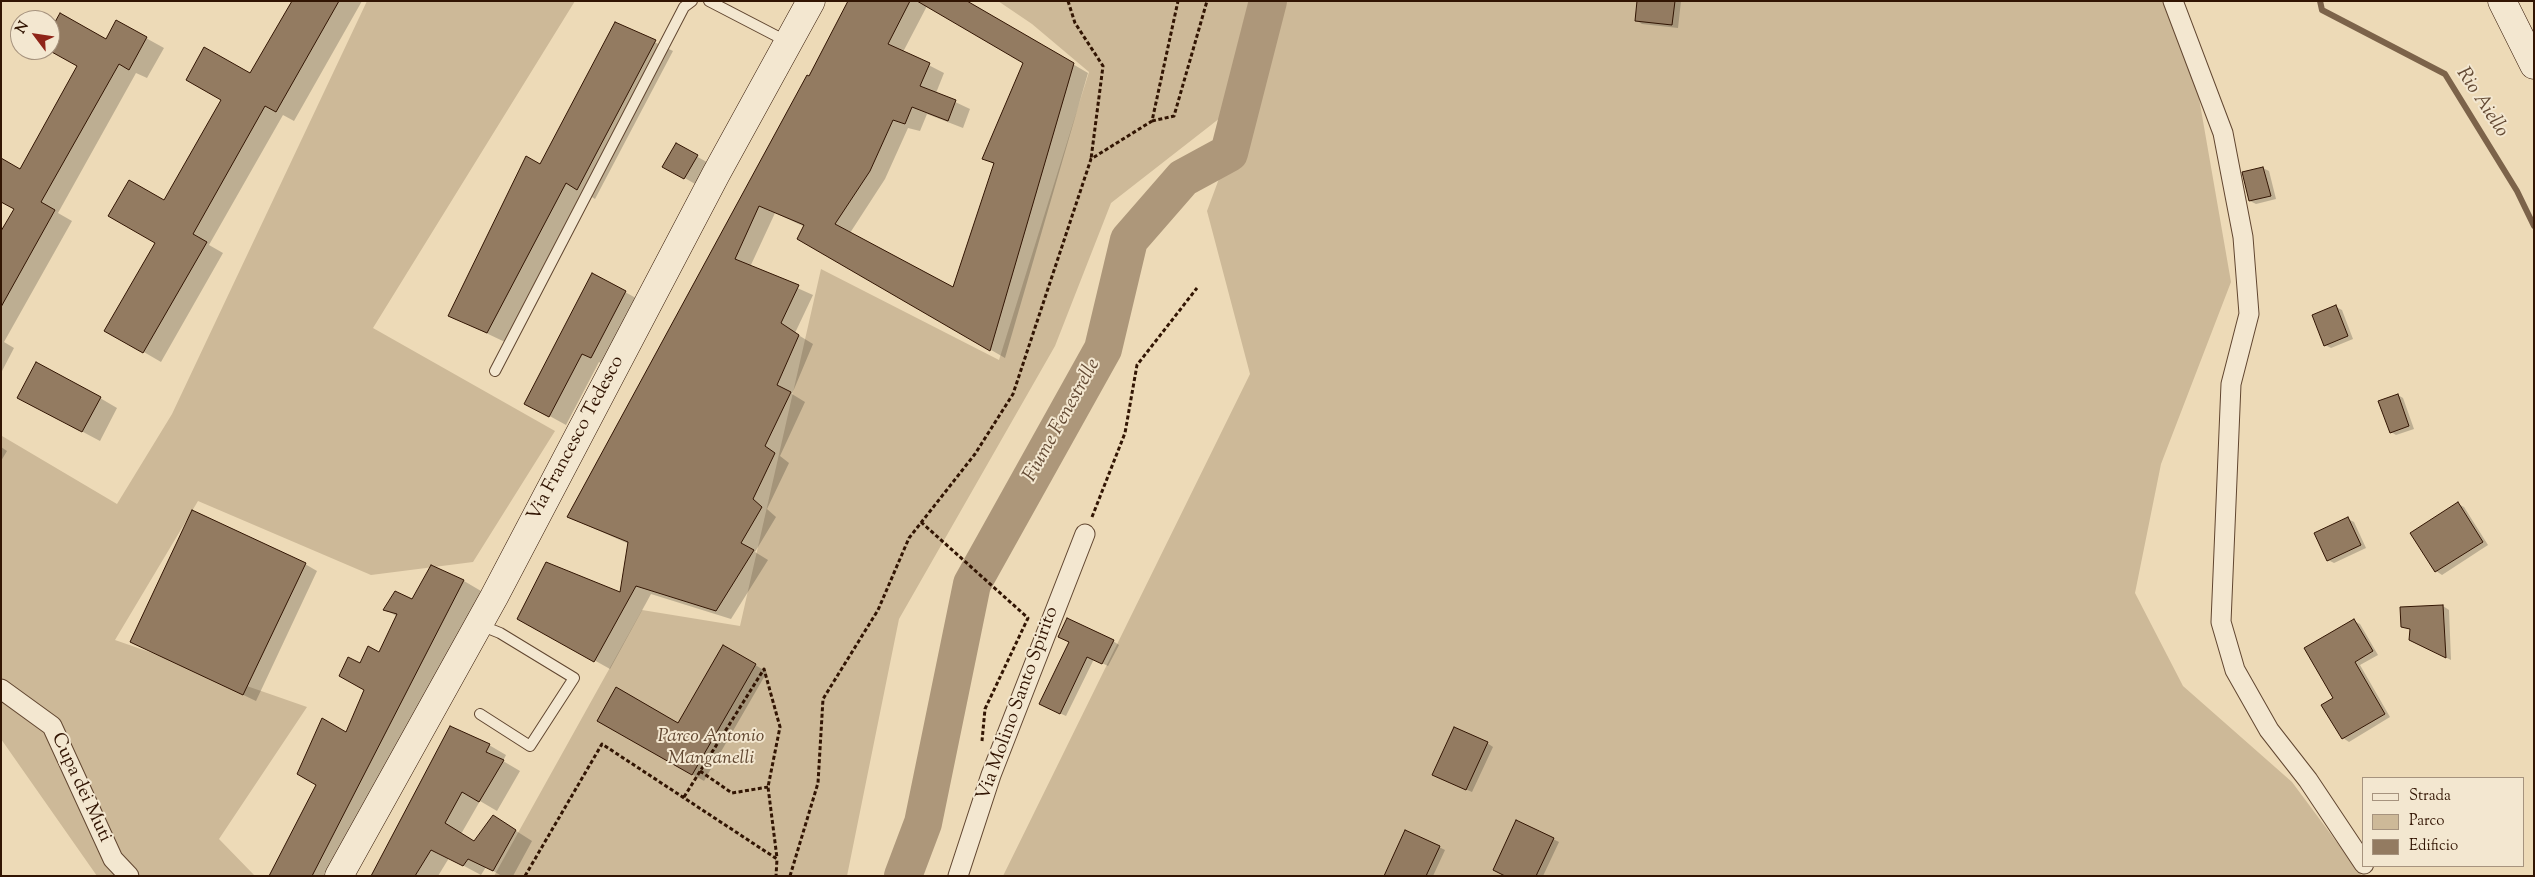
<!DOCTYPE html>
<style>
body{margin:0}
#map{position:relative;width:2535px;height:877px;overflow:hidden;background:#eddab7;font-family:"Sorts Mill Goudy",serif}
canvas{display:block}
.frame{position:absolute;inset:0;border:2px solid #321503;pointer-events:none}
.legend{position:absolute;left:2362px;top:777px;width:162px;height:90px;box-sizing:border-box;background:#f3e7d0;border:1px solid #a6937e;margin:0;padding:6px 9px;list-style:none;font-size:15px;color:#321503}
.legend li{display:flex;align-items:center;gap:10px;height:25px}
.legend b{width:25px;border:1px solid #a6937e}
.north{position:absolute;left:10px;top:10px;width:50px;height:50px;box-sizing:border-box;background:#f3e7d0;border:1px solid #a6937e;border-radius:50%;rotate:301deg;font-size:14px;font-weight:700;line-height:20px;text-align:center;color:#321503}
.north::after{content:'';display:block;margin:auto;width:18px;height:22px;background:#8f2418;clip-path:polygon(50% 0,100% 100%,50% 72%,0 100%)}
</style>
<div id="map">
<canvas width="2535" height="877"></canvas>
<div class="frame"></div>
<ul class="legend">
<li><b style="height:6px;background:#f3e7d0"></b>Strada</li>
<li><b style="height:14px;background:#cdb998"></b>Parco</li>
<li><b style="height:14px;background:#937b61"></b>Edificio</li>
</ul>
<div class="north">N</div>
</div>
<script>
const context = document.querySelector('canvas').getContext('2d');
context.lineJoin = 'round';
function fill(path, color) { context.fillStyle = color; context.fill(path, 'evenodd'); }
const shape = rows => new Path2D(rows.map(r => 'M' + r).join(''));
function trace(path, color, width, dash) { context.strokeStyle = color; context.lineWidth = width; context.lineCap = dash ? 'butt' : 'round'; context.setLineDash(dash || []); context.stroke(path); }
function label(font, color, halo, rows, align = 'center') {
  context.font = font + ' "Sorts Mill Goudy",serif'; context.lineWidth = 4; context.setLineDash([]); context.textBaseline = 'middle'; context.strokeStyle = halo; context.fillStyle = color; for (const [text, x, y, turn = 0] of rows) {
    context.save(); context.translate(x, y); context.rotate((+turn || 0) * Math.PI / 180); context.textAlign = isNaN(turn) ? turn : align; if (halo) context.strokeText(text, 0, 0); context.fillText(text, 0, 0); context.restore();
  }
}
const green = shape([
 [367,1,575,1,373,328,555,431,473,562,371,575,198,501,115,640,307,707,219,839,255,876,97,876,1,739,1,438,2,436,117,504,172,414],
 [998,1,1249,1,1220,118,1111,203,1055,346,899,619,847,876,494,876,642,610,740,626,821,269,999,360,1089,72,1032,24],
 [1285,1,2165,1,2199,98,2231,282,2161,464,2135,593,2183,686,2292,782,2362,876,1003,876,1250,374,1207,211]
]);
const shadow = shape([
 [293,1,362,1,294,121,283,115,209,245,223,253,161,362,106,330,156,243,164,202,251,75],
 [849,1,965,1,1088,73,1005,358,799,239,805,227,775,213,750,267,813,295,795,333,813,344,792,394,805,402,780,456,789,463,767,509,776,517,755,552,768,560,731,619,651,594,610,669,519,618,620,594,629,544,568,517,810,78],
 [927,6,1024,62,984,158,995,165,954,289,850,233,885,179,908,128,920,131,927,114,963,128,970,109,936,93,944,73,903,52],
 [1639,1,1681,1,1678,28,1642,24,1636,20],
 [117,22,164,48,147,78,136,73,58,213,72,221,4,342,14,348,1,373,1,234,15,208,21,170,79,66,50,50,50,34,106,41],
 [615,23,673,51,595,199,584,192,505,342,450,316,541,166],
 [676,145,714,166,702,188,664,166],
 [2263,168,2269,171,2276,199,2256,204,2250,201],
 [625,292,643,302,608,367,599,362,566,425,526,403],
 [2336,307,2342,310,2353,339,2331,348,2325,345],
 [2398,395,2403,398,2414,429,2396,435,2391,432],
 [100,398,117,408,100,441,36,407],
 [1,447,7,451,1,461],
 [2458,504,2464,507,2488,545,2442,575,2436,571],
 [2348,519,2354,522,2366,548,2334,563,2328,560],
 [305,564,317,571,256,701,132,642],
 [464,581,481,591,334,876,271,876,346,734,366,690,361,664,379,654,398,617,384,609],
 [2443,606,2449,610,2451,660,2417,643,2411,630,2402,626],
 [2354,621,2360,624,2378,655,2360,665,2390,717,2349,742,2343,738,2335,698],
 [1113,641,1119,645,1108,666,1094,659,1066,716,1046,707,1070,642],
 [723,646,767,672,704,781,599,721,678,724],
 [1487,743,1493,747,1472,792,1440,778],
 [489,745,506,755,503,761,520,771,497,811,480,801,461,834,474,842,510,827,532,841,513,876,502,876,486,867,481,875,449,858,438,876,373,876],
 [1553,839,1559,842,1543,876,1506,876],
 [1439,847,1445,850,1433,876,1387,876]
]);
const stream = shape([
 [2320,1,2322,10,2445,74,2517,191,2534,226]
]);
const river = shape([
 [903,876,923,823,972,584,1103,349,1129,240,1183,178,1229,153,1268,1]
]);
const building = shape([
 [292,1,339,1,276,112,265,106,193,234,207,242,143,353,104,331,155,243,108,216,129,180,164,200,221,100,186,80,204,47,250,73,292,1],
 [848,1,910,1,888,44,930,63,920,86,956,100,948,121,912,107,905,124,893,120,870,171,835,224,953,287,994,163,982,159,1023,63,917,1,967,1,1074,63,990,351,797,239,804,225,759,206,735,259,799,285,781,323,799,335,777,385,791,392,765,446,775,453,753,499,762,507,741,543,754,550,716,611,636,586,594,662,517,619,546,562,620,592,628,542,567,517,807,75,809,76,848,1],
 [1637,1,1675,1,1672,25,1635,21,1637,1],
 [60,13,106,39,116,20,147,37,129,70,119,64,41,202,55,210,1,307,1,231,14,209,1,202,1,158,20,169,77,66,50,51,50,31,60,13],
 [615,22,656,40,577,190,566,183,487,333,448,316,526,156,540,164,615,22],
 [676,143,698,155,684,179,662,167,676,143],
 [2263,167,2271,196,2249,201,2242,172,2263,167],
 [592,273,626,291,591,358,582,354,549,417,524,404,592,273],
 [2336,305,2348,336,2324,346,2312,315,2336,305],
 [36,362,101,397,82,432,17,398,36,362],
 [2398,394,2409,426,2390,433,2378,401,2398,394],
 [2458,502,2483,542,2435,572,2410,533,2458,502],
 [192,510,306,563,243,695,130,642,192,510],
 [2348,517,2361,545,2327,561,2314,533,2348,517],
 [431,565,464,580,312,876,269,876,316,785,297,774,322,718,346,732,364,690,339,676,348,657,360,663,368,646,379,652,397,614,383,610,395,591,412,599,431,565],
 [2443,605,2446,658,2409,640,2410,629,2401,627,2400,607,2443,605],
 [1067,618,1114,640,1102,664,1087,657,1060,714,1039,704,1069,642,1058,637,1067,618],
 [2354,619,2373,651,2355,662,2385,714,2342,739,2321,705,2333,698,2304,648,2354,619],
 [723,645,756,664,692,775,597,721,616,687,678,723,723,645],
 [450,726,490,744,486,752,504,760,479,802,462,792,445,823,474,841,493,815,516,830,493,871,468,859,463,866,431,850,415,876,371,876,450,726],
 [1454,727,1488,742,1466,790,1432,775,1454,727],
 [1516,820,1554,838,1536,876,1505,876,1493,870,1516,820],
 [1405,830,1440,846,1426,876,1384,876,1405,830]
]);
const path = shape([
 [1068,1,1075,23,1103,66,1091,159],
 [1152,121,1174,116,1207,1],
 [1092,517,1125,433,1137,365,1197,288],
 [921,522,1028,618,985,709,982,741],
 [700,771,732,793,768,787],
 [684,797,764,669,780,727,768,787,777,858],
 [525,876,602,744,777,859,776,876],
 [790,876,818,783,823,699,878,610,909,538,975,454,1013,394,1091,159,1152,121,1178,1]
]);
const lane = shape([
 [709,1,788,42],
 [495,371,684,7,692,1],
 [480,625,500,633,574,678,530,746,480,714]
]);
const street = shape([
 [2173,1,2223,133,2243,237,2249,314,2231,384,2221,622,2235,670,2269,730,2308,780,2364,864],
 [1,689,52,726,113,859,129,876],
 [958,876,991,775,1085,534]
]);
const secondary = shape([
 [2502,1,2534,65],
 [339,876,494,597,716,174,811,1]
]);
const streetNames = [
 ["Via Francesco Tedesco",577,439,-62],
 ["Via Molino Santo Spirito",1019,704,-70],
 ["Cupa dei Muti",80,788,65]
];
const parkNames = [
 ["Parco Antonio",711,738],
 ["Manganelli",711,760]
];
const waterNames = [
 ["Rio Aiello",2481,103,57],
 ["Fiume Fenestrelle",1063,421,-61]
];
fill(green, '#cdb998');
fill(shadow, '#0003');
trace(stream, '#7c634a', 6);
trace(river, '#ad977a', 38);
fill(building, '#937b61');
trace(building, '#321503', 1);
trace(lane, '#614630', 12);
trace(street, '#614630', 21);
trace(secondary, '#321503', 29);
trace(path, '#321503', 3, [4, 2.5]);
trace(lane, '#f3e7d0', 10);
trace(street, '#f3e7d0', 19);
trace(secondary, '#f3e7d0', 28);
label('19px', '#321503', '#f3e7d0', streetNames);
label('italic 19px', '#604630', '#f3e7d0', parkNames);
label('italic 20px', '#634933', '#f3e7d0', waterNames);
</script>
